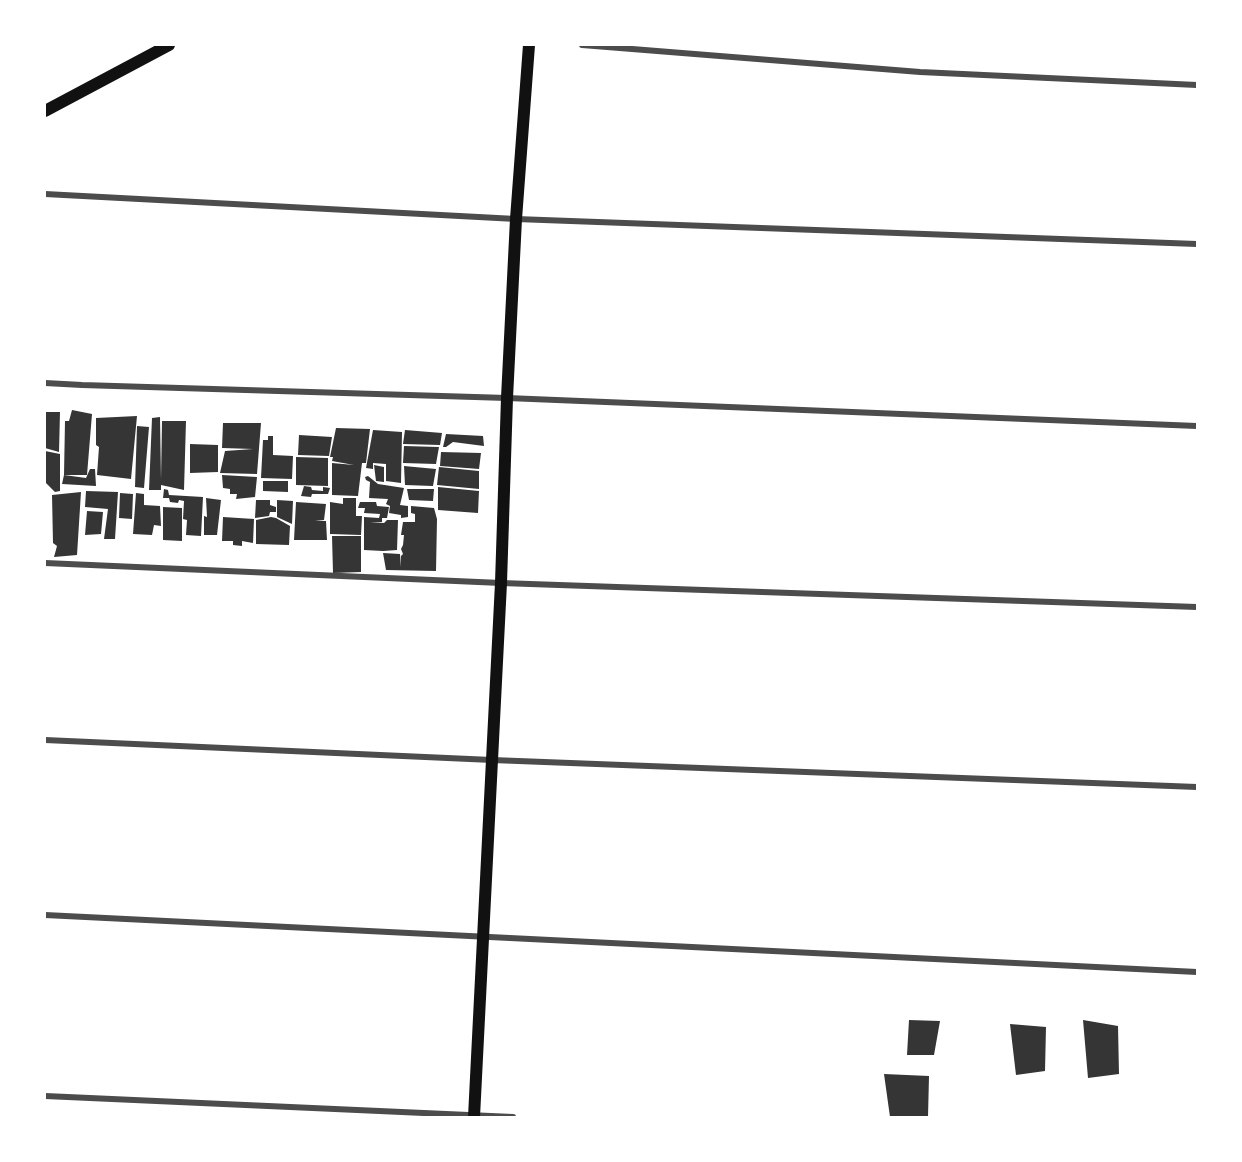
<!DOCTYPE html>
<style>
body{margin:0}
#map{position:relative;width:1242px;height:1162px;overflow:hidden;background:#fff;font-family:"Work Sans",sans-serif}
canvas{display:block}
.frame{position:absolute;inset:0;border:46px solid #fff;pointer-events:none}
</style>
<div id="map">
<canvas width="1242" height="1162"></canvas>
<div class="frame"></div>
</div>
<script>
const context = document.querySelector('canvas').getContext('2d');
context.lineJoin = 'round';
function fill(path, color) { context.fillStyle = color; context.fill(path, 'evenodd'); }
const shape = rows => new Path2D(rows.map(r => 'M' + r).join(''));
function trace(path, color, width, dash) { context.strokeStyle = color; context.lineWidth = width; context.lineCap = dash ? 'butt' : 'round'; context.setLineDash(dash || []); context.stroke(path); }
const building = shape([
 [72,410,92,414,87,475,64,475,65,421,69,421],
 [45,412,60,412,59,452,45,448],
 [137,416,131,479,97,475,99,447,96,445,96,418],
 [160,417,161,480,162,421,186,421,184,490,161,485,161,490,149,490,152,418],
 [223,423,261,423,257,474,220,473,225,451,253,449,222,448],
 [137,426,149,427,144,488,135,487],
 [336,428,370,429,366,463,362,463,358,496,332,495,332,463,354,465,332,461,333,457,330,457],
 [373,430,402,432,401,483,386,481,386,464,373,463,373,469,366,468],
 [405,430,442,433,440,445,403,444],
 [446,434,483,436,484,446,453,442,446,447,443,447],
 [299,435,332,437,329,456,298,455],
 [268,436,273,436,273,455,293,456,292,479,261,478,263,440,268,440],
 [190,444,218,445,218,472,190,473],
 [404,446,439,447,436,464,403,463],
 [45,451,60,454,60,491,55,492,45,482],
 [441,452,481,453,479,469,440,466],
 [296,457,328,458,328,486,296,485],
 [374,465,384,467,384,482,376,481],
 [404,466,436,469,433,486,405,485],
 [439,467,479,471,479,489,437,485],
 [90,469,95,469,96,486,62,484,64,475,86,478],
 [222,475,257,477,255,497,236,499,237,494,230,494,230,489,223,488],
 [368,476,378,484,404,488,400,505,408,506,408,517,401,518,401,515,389,513,390,506,386,504,388,499,369,498,370,482,366,480,365,477],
 [263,481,288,481,288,492,263,491],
 [304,486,311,487,312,490,323,491,323,487,330,488,328,494,312,494,311,497,301,496],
 [438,487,479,491,478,513,438,510],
 [164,489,168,490,169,495,203,497,201,536,186,535,187,520,183,519,184,501,179,500,178,503,170,502,169,498,163,498],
 [407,489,434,489,433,501,409,500],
 [86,491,118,492,115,539,104,539,108,509,85,507],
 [81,492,77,555,54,557,57,546,53,543,52,495],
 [120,493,133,494,132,519,119,518],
 [136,493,144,494,144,505,160,506,161,526,154,525,152,535,133,534],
 [206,498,221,500,217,535,204,535,204,516,207,517],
 [343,498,356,498,356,516,362,516,361,535,330,534,330,502,343,504],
 [256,500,270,500,270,505,276,507,276,512,270,512,269,516,255,518],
 [277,500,293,501,292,524,277,517],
 [296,502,326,504,324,520,315,521,326,521,327,540,294,540],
 [360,502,376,502,377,506,389,507,387,518,382,518,382,522,370,522,384,523,387,520,398,520,397,550,383,551,364,550,364,517,379,518,380,514,364,513,365,508,358,508],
 [411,506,434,508,437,519,436,571,386,570,383,553,400,554,401,567,401,556,403,554,401,549,403,545,404,535,401,535,403,522,415,522,415,514,411,513],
 [163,507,182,508,182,541,163,540],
 [87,511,103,512,101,534,85,535],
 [223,517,254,519,253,543,242,541,242,546,233,545,233,541,222,541],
 [271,517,276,518,290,526,289,545,256,544,256,520],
 [332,536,361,536,361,572,333,573],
 [909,1020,940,1021,934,1055,907,1055],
 [1083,1020,1118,1026,1119,1074,1088,1078],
 [1010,1024,1046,1027,1045,1071,1016,1075],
 [884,1074,929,1076,928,1117,890,1117]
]);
const minor = shape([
 [582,45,920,72,1197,85],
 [45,194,516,219,1197,244],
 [45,383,82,385,507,398,1197,426],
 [45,563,501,583,1197,607],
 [45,740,492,760,1197,787],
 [45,915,1197,972],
 [45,1096,513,1117]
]);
const secondary = shape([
 [45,111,169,45],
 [474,1117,492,760,501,583,507,398,516,219,529,45]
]);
fill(building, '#353535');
trace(minor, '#4c4c4c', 6);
trace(secondary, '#111', 12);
</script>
